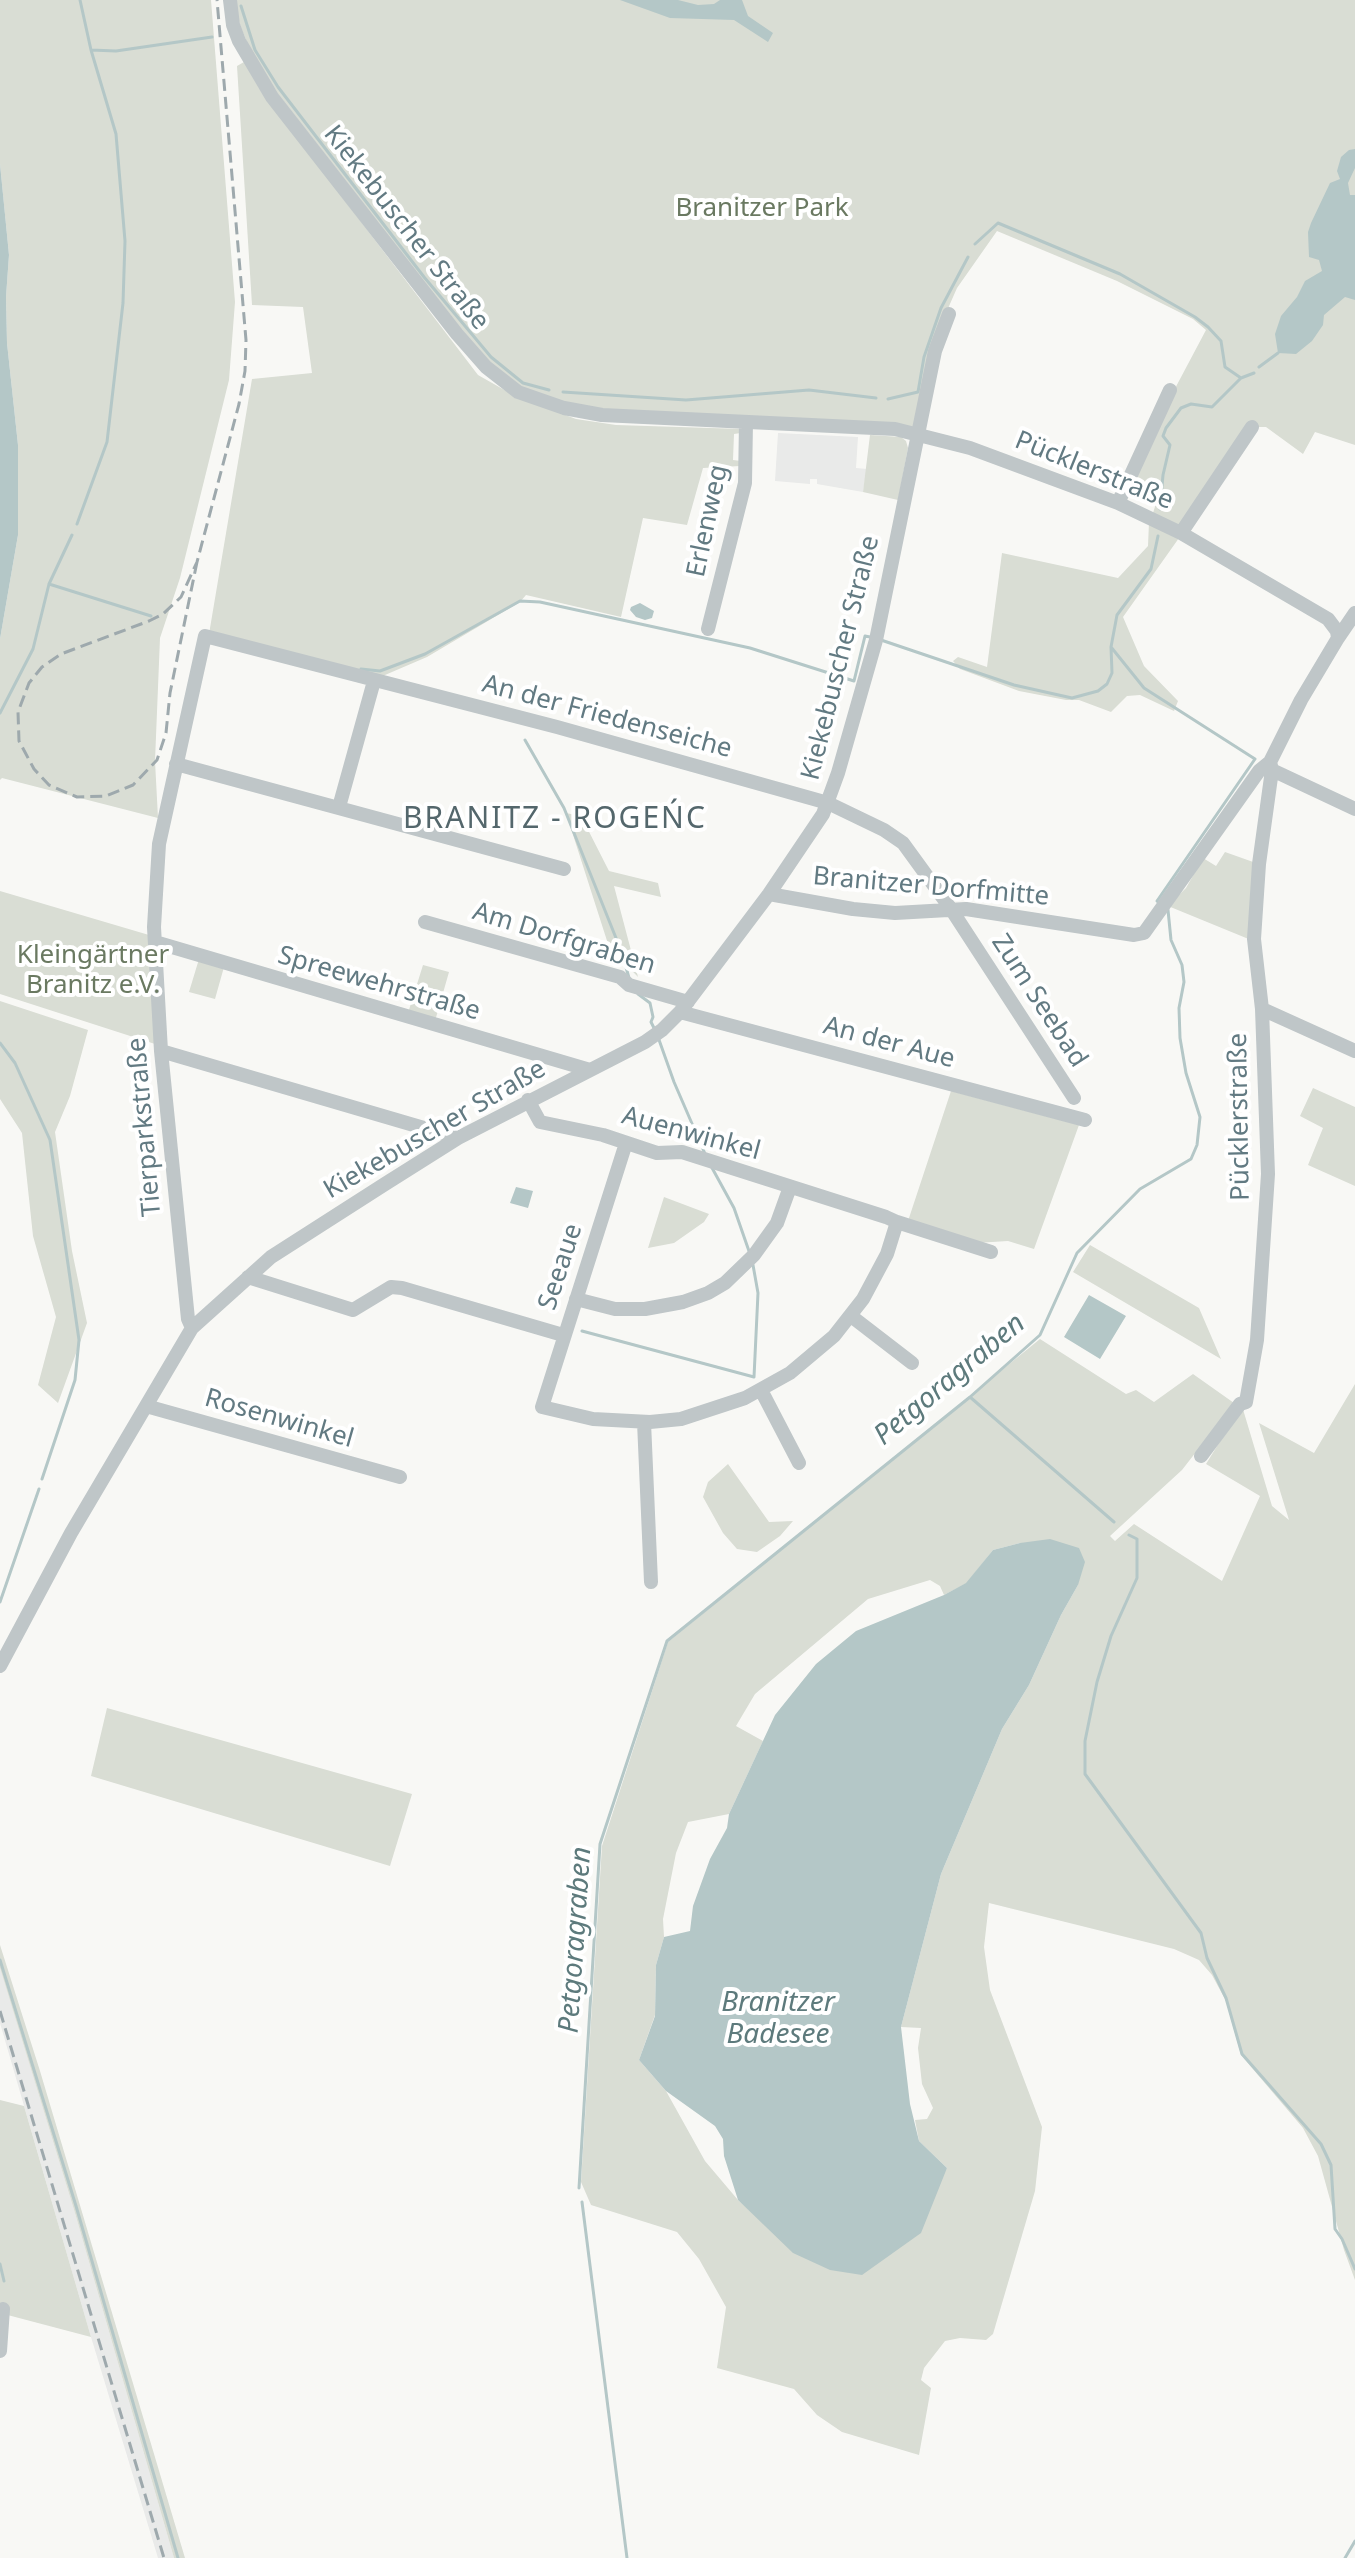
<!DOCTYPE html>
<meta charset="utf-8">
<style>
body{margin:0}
canvas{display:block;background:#f8f8f5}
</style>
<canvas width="1355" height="2558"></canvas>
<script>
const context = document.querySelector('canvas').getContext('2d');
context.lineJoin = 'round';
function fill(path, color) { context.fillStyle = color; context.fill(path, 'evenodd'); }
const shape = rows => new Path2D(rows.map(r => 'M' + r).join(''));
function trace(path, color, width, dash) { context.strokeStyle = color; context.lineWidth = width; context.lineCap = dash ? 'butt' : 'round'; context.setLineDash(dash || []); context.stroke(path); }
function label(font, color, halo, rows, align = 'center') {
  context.font = font + ' "Noto Sans",sans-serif'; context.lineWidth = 8; context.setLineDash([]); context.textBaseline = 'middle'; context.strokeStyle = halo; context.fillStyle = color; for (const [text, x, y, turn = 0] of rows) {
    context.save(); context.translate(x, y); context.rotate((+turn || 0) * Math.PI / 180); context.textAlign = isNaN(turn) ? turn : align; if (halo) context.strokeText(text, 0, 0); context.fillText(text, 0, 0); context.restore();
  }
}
const built = shape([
 [778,433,858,437,856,468,867,469,863,492,817,484,817,479,810,479,810,484,775,481],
 [0,1968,75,2213,174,2558,158,2558,91,2337,0,2023]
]);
const green = shape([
 [0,0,211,0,235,302,229,380,180,578,160,638,155,761,158,818,2,778,0,780,0,639,18,535,18,445,7,343,6,297,9,255,0,164],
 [234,0,1355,0,1355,445,1315,432,1303,454,1266,427,1250,427,1181,528,1153,513,1160,491,1132,480,1162,413,1206,330,1193,319,1117,281,997,231,957,288,946,313,918,428,621,412,554,400,521,387,488,363,274,89,251,52,240,25],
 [244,62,261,91,478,375,515,396,576,419,616,425,742,429,741,433,734,434,733,460,741,461,740,466,703,468,687,525,643,518,621,617,526,595,520,602,427,657,378,678,209,634,252,379,312,373,303,307,252,305,237,66],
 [870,435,901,437,906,441,908,448,898,500,863,492],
 [1149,522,1179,538,1123,617,1144,666,1178,701,1174,711,1140,695,1127,696,1111,712,1079,700,1066,700,1019,691,960,669,953,661,958,657,987,667,1002,553,1118,578,1148,546],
 [566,813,581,816,609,871,658,883,661,897,614,886,638,977,609,947],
 [1225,852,1256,863,1251,940,1168,906,1186,888,1203,858,1216,866],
 [0,891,149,935,155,1044,0,994],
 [199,959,224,967,215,999,189,992],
 [423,965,449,972,435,1021,408,1013],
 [0,1001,88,1030,70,1096,55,1132,72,1251,87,1323,58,1403,38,1385,56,1317,33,1236,22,1133,0,1099],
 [1313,1088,1355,1107,1355,1186,1308,1165,1323,1128,1300,1116],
 [951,1091,1079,1125,1034,1249,1008,1241,976,1243,908,1221],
 [664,1197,709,1214,704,1222,674,1243,648,1248],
 [1090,1245,1199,1308,1221,1359,1073,1272],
 [1040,1339,1126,1394,1136,1390,1154,1402,1193,1374,1234,1403,1182,1470,1110,1536,1115,1541,1134,1524,1222,1581,1260,1496,1206,1464,1242,1406,1272,1506,1289,1520,1259,1423,1314,1453,1355,1384,1355,2280,1344,2250,1318,2156,1303,2128,1241,2055,1226,2001,1212,1975,1199,1960,1174,1949,989,1903,984,1947,990,1990,1042,2127,1035,2191,993,2334,986,2340,960,2338,945,2341,924,2368,921,2380,931,2388,919,2455,842,2432,817,2415,794,2389,717,2368,726,2307,699,2259,677,2232,591,2205,581,2182,602,1846,668,1642],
 [1020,1543,1078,1585,1061,1615,1029,1685,1002,1729,941,1874,901,2027,921,2028,918,2048,922,2084,933,2108,927,2119,915,2120,919,2141,947,2168,940,2180,762,2221,738,2200,705,2161,666,2091,639,2060,655,2015,656,1965,664,1937,663,1919,676,1853,688,1822,729,1814,763,1741,736,1726,755,1694,868,1599,930,1580,940,1586,944,1595,967,1583,993,1550],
 [728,1464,769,1522,793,1521,780,1536,757,1552,737,1549,723,1533,703,1497,708,1482],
 [107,1708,412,1794,390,1866,91,1776],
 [0,1945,40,2071,185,2558,174,2558,75,2213,0,1968],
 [0,2100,24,2106,91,2337,0,2313]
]);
const water = shape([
 [620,0,678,0,698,5,714,4,720,0,742,0,748,16,773,33,768,42,734,20,670,18],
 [1355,149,1355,168,1348,183,1350,195,1355,195,1355,300,1345,297,1324,315,1323,325,1312,341,1296,354,1278,353,1275,334,1281,316,1297,297,1305,281,1322,271,1319,260,1309,257,1308,232,1311,223,1330,183,1340,179,1337,171,1341,157,1349,150],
 [0,164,9,255,6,297,7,343,18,445,18,535,0,639],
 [640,603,654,611,652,618,645,620,636,617,630,610,631,607],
 [516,1187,533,1191,528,1208,510,1203],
 [1089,1295,1126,1316,1100,1359,1064,1337],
 [1050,1539,1079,1548,1085,1562,1078,1585,1061,1615,1029,1685,1002,1729,941,1874,901,2027,910,2104,919,2141,947,2168,921,2233,862,2275,830,2270,793,2253,738,2200,724,2156,723,2139,715,2126,666,2091,639,2060,655,2016,656,1965,664,1937,690,1931,693,1906,710,1859,727,1828,729,1814,775,1715,816,1664,856,1631,944,1595,966,1583,993,1550,1020,1543]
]);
const stream = shape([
 [241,6,255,50,278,87,424,277,491,357,523,383,549,390],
 [91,50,116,51,212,37],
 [975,244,998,223,1120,274,1195,317,1208,327,1221,341,1225,367,1241,378],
 [1259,367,1278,353],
 [563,392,686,400,809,390,876,398],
 [888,399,918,392,924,357,941,308,968,257],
 [1160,509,1163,475,1170,445,1163,436,1166,428,1181,408,1191,404,1212,407,1241,378,1254,373],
 [77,524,107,442,123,303,125,241,116,134,91,50,80,0],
 [1158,536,1151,569,1117,615,1111,647,1144,688,1255,759,1157,901,1159,903],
 [49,584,151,616],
 [881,640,1014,685,1072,698,1098,691,1107,684,1112,673,1111,647],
 [361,669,380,671,425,654,520,601,540,602,750,648,854,681,865,636,870,637],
 [0,713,33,649,49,584,72,535],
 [525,740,564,808,622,953,629,978],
 [638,994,650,1003,653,1017,651,1022,655,1030],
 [658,1037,674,1082,706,1156],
 [0,1043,15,1063,50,1140,79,1340,75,1380,42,1479],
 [711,1166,734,1208,750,1254],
 [582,1331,754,1377,758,1293,753,1265],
 [970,1397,1114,1522],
 [1129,1535,1137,1539,1137,1578,1111,1636,1097,1682,1085,1741,1085,1774,1201,1933,1207,1958,1226,1998,1242,2054,1321,2144,1331,2165,1335,2229,1342,2239,1355,2269],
 [0,1602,39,1489],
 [0,1960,76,2206,178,2558],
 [579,2188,600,1844,667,1641,970,1397,1040,1335,1077,1253,1140,1189,1191,1159,1197,1145,1200,1117,1186,1073,1180,1038,1179,1008,1184,982,1182,965,1171,940,1168,910],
 [582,2202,627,2558],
 [0,2264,4,2281],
 [1345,2558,1355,2541]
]);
const minor = shape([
 [230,0,233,25,239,41,272,97,457,334,486,367,518,392,564,408,602,415,895,429,970,448,1118,503,1181,533,1328,619,1337,631,1338,638,1301,700,1270,762,1259,771,1144,933,1134,935,966,909,895,913,853,909,769,894],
 [1118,503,1170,390],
 [1181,533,1252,427],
 [708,629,745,483,746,422],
 [1338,638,1355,613],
 [176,764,564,869],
 [1272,770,1355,809],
 [339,807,374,681],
 [425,922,620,977,629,985,688,1002],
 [155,942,590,1070],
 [1262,1009,1355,1051],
 [680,1012,1085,1120],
 [161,1051,458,1138],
 [528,1100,540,1122,603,1135,657,1153,682,1152,886,1217,897,1222,887,1254,863,1299,834,1336,790,1373,745,1398,681,1419,650,1422,593,1419,542,1407,626,1143],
 [897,1222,991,1252],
 [248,1277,353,1310,391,1287,402,1288,563,1335],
 [576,1299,615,1309,645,1309,683,1302,708,1293,725,1283,754,1255,777,1223,790,1187],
 [851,1316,912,1363],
 [192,1328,188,1319,161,1051,154,927,159,844,205,636,557,727,828,803,884,830,903,843,951,909,1074,1098],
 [761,1390,799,1463],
 [146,1406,400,1477],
 [644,1422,651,1582],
 [1201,1456,1240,1404,1246,1402,1257,1340,1268,1174,1262,1009,1254,939,1259,864,1272,770,1270,762],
 [0,1666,71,1533,192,1328,271,1257,385,1184,458,1138,645,1042,662,1030,680,1012,769,894,823,814,838,773,876,640,935,351,949,314],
 [0,2351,3,2309]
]);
const rail = shape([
 [197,562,170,693,166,733,157,760,133,785,106,796,77,797,49,785,34,769,19,741,18,712,29,683,42,667,61,654,149,621,163,614,181,597,197,562,239,404,245,371,246,340,217,0],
 [0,2011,164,2558]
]);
const parkNames = [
 ["Branitzer Park",762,209],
 ["Kleingärtner",93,956],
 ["Branitz e.V.",93,986]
];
const streetNames = [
 ["Kiekebuscher Straße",406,228,52],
 ["Pücklerstraße",1094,471,22],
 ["Erlenweg",708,521,-78],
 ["Kiekebuscher Straße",841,658,-76],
 ["An der Friedenseiche",607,717,15],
 ["Branitzer Dorfmitte",931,887,5],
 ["Am Dorfgraben",564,939,17],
 ["Spreewehrstraße",379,984,16],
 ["Zum Seebad",1039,1001,57],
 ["An der Aue",889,1043,15],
 ["Pücklerstraße",1240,1117,-91],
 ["Tierparkstraße",145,1127,-95],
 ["Kiekebuscher Straße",435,1130,-30],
 ["Auenwinkel",691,1134,15],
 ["Seeaue",561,1267,-72],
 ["Rosenwinkel",279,1419,16]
];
const waterNames = [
 ["Petgoragraben",950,1380,-40],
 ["Petgoragraben",576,1940,-86],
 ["Branitzer",778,2003],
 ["Badesee",778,2035]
];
const quarterNames = [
 ["BRANITZ - ROGEŃC",555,819]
];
fill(built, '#e9eae9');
fill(green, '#d9ddd4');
fill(water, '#b4c7c7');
trace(stream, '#b4c7c7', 3);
trace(minor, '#bfc6c8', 14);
trace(rail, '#9ea9ad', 3, [12, 6]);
label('26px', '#6a7961', '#fff', parkNames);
label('26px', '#627a82', '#fff', streetNames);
label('italic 28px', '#5d7a7c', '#fff', waterNames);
context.letterSpacing = '2px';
label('30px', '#54676c', '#fff', quarterNames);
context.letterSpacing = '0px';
</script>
